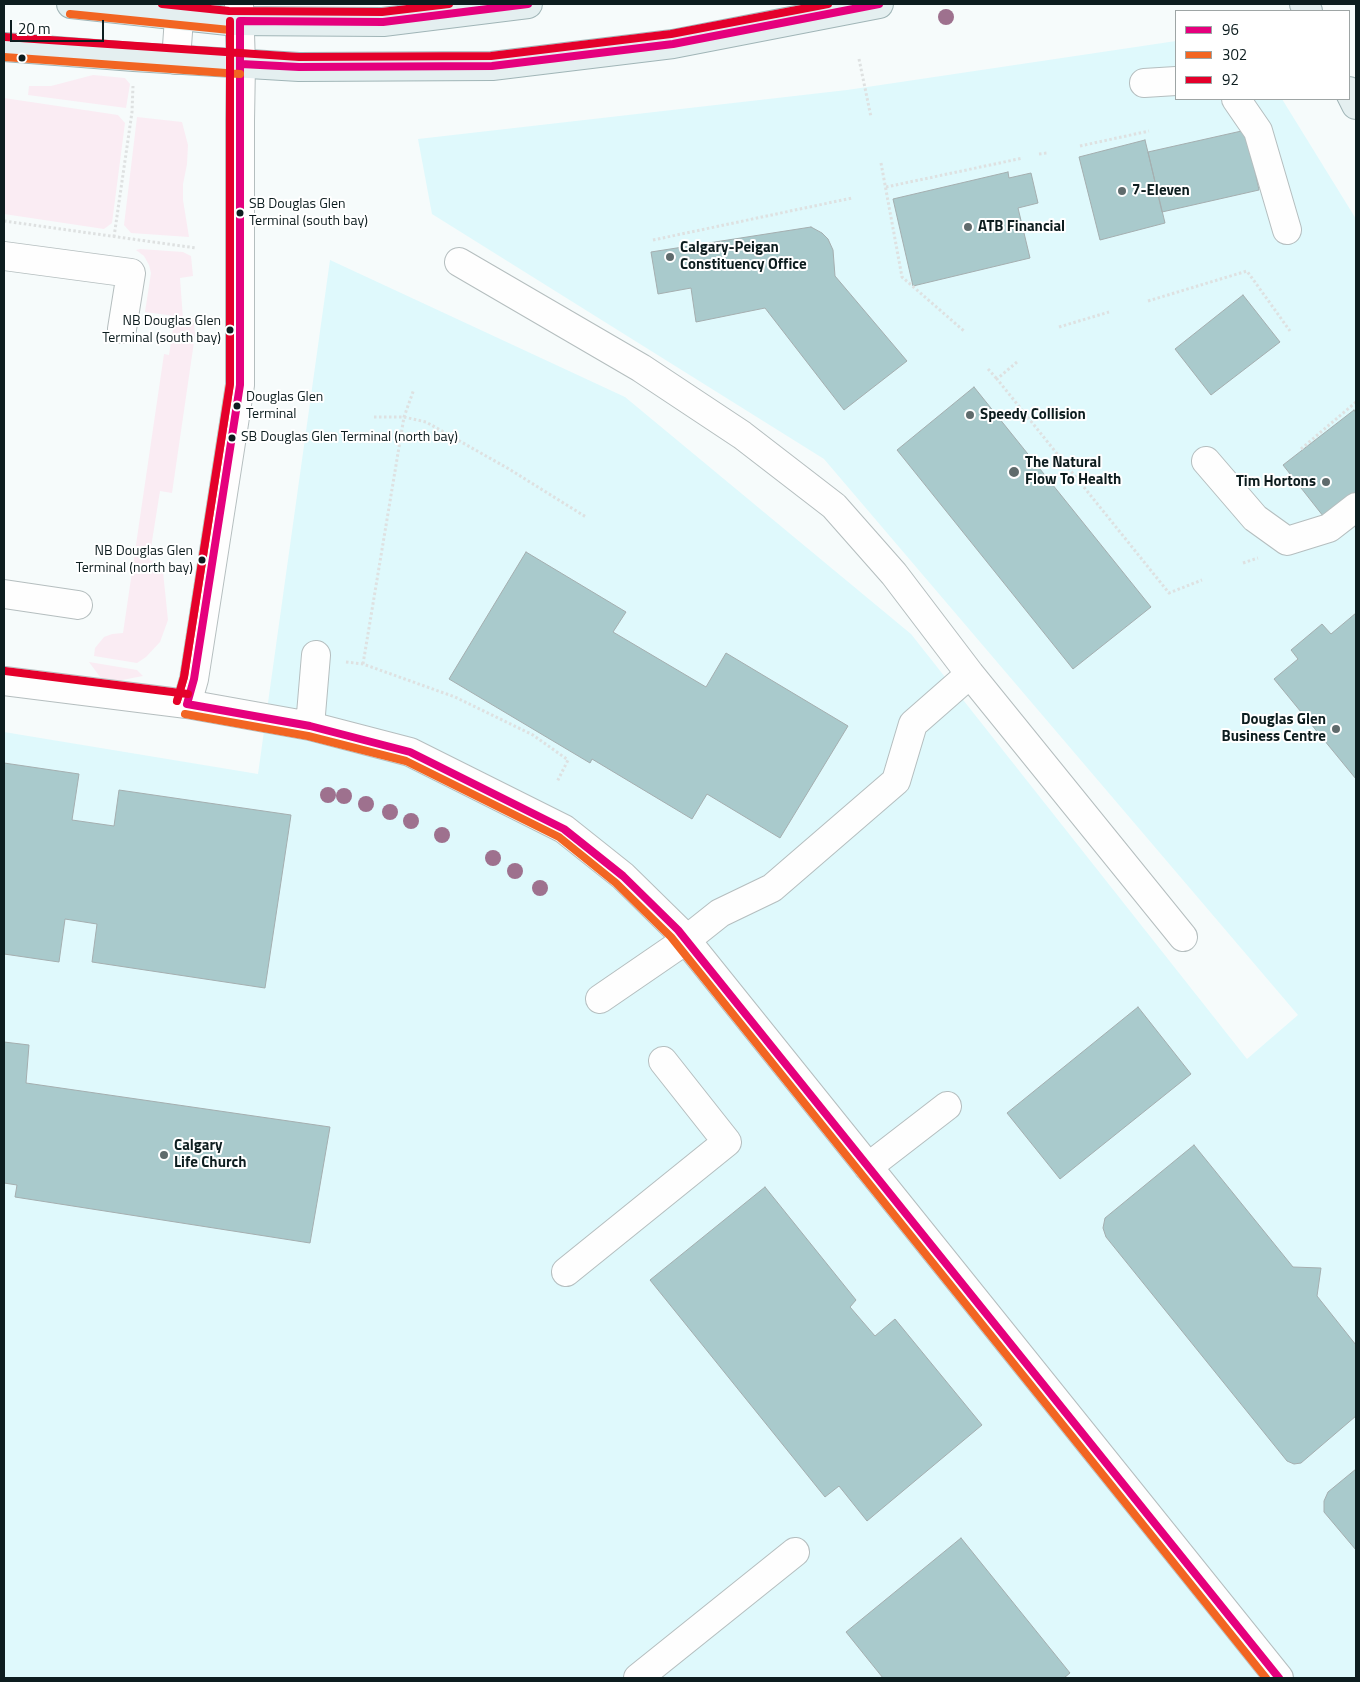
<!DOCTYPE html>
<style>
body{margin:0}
#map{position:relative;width:1360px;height:1682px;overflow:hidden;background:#f6fbfb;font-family:"Titillium Web",sans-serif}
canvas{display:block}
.frame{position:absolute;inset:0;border:5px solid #0d1d1f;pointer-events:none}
.legend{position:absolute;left:1175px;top:10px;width:175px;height:90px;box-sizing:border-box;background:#fff;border:1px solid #9ea5a5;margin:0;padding:6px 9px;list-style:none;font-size:15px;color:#0d1d1f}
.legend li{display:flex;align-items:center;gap:10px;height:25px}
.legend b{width:25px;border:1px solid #9ea5a5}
.scale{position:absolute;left:10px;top:20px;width:94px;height:22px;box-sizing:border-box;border:2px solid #0d1d1f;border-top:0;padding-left:6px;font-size:15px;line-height:18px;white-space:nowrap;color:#0d1d1f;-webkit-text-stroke:4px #fff;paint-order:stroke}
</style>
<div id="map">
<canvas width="1360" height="1682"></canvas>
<div class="frame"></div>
<ul class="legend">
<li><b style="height:6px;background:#e5007d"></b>96</li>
<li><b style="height:6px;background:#f26522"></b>302</li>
<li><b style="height:6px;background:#e4002b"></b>92</li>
</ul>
<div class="scale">20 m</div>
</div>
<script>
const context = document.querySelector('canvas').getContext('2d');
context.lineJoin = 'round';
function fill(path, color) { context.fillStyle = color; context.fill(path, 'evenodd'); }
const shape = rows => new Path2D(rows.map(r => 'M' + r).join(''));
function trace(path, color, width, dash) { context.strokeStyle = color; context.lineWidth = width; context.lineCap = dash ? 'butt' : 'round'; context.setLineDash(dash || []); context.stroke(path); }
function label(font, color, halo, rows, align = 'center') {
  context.font = font + ' "Titillium Web",sans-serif'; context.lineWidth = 4; context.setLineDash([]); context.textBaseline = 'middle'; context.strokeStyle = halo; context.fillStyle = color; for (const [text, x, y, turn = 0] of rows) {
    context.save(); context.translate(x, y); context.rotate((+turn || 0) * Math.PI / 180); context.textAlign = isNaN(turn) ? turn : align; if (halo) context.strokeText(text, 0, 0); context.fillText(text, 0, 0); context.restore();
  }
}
const built = shape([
 [1176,41,1176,99,1282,99,1356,219,1356,1678,4,1678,4,732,258,774,330,260,625,397,911,634,1247,1059,1298,1015,824,459,432,214,418,139,847,90]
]);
const green = shape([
 [93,75,125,78,130,84,126,108,28,95,29,86,51,86],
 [4,98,118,115,125,123,112,223,104,229,4,214],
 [137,117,182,122,188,145,187,164,183,184,183,200,189,237,131,233,124,225],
 [140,249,183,252,191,256,193,276,180,278,183,319,194,319,195,335,172,493,160,491,149,560,162,562,168,620,160,642,146,657,137,663,94,656,95,648,104,637,112,634,123,633,164,354,169,355,175,316,145,312,151,273,149,265,144,256,136,250],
 [89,662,137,670,143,676,117,681,103,681]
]);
const building = shape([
 [1246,130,1259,190,1162,212,1148,152,1246,130],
 [1145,140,1165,223,1100,240,1079,157,1145,140],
 [1008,172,1009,178,1031,173,1038,203,1018,208,1030,258,913,286,893,199,1008,172],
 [811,227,822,233,828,239,833,250,835,276,907,361,844,410,765,308,696,322,691,288,658,294,651,252,811,227],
 [1243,295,1280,342,1211,395,1175,349,1243,295],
 [974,387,1151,607,1073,669,897,450,974,387],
 [1354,410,1356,413,1356,498,1327,521,1283,465,1354,410],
 [526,552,626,612,613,632,706,687,726,653,848,726,780,838,707,794,692,819,592,759,590,763,449,679,526,552],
 [1356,613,1356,779,1274,679,1298,659,1291,650,1322,624,1331,634,1356,613],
 [4,763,79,774,72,820,114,826,119,790,291,815,265,988,92,962,97,924,65,919,59,962,4,954,4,763],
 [1138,1007,1191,1074,1060,1179,1007,1113,1138,1007],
 [4,1042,29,1045,26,1083,330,1127,310,1243,15,1197,17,1185,4,1183,4,1042],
 [1194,1145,1293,1267,1321,1268,1317,1296,1356,1345,1356,1416,1301,1463,1294,1464,1287,1461,1106,1237,1103,1228,1105,1218,1194,1145],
 [765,1187,856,1300,850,1307,875,1336,895,1319,982,1425,867,1521,839,1486,825,1497,650,1280,765,1187],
 [1356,1469,1356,1550,1324,1512,1324,1501,1328,1492,1356,1469],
 [961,1538,1070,1673,1064,1678,883,1678,846,1632,961,1538]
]);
const path = shape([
 [859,59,871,117],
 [1080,146,1149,131],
 [1039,154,1047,153],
 [881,163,902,277,964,331],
 [886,187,1023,158],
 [4,221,196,248],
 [114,237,132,112,133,86],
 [653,240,852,198],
 [1148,301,1247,271,1290,331],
 [1059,327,1109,312],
 [1017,362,997,379,1169,593,1202,580],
 [988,369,997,379],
 [374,417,404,417,426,422,509,469,586,517],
 [1301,449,1356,402],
 [1243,563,1258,558],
 [346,662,363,664,455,697,533,735,568,760,557,782],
 [363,664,404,417,414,389]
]);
const minor = shape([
 [176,60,180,4],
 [1144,83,1176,81],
 [1236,99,1258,131,1287,230],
 [4,256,131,273,122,329],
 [459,262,641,368,742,435,834,506,894,574,970,674,1183,937],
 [1206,461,1255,518,1287,541,1329,528,1356,507],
 [4,594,78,605],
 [4,681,187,704,310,726,410,752,564,829,623,876,678,930,1279,1678],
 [187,704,194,679,240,385,240,121,241,64,239,4],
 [310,726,316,655],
 [600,999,686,940,720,913,772,888,896,781,913,724,970,674],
 [868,1167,947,1106],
 [566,1272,727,1142,663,1061],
 [638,1678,795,1552]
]);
const major = shape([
 [71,4,228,21,383,22,528,4],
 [1304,4,1308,11],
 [4,47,134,57,299,67,492,66,673,44,879,4],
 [1349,91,1356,105]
]);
const bus1 = shape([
 [241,64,299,67,492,66,673,44,879,4],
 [187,704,310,726,410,752,564,829,623,876,678,930,1279,1678],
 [187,704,194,679,240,385,240,21,383,22,528,4]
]);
const bus2 = shape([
 [70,14,230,30,230,384,184,677,177,701],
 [4,57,240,74],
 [185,714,308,736,406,761,559,837,616,883,671,937,1266,1678]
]);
const bus3 = shape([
 [162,4,229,11,382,12,449,4],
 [5,37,299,57,491,56,671,34,828,4],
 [5,671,188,694],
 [177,701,184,677,230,384,230,21]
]);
const trees = [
 [946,17],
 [328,795],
 [344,796],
 [366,804],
 [390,812],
 [411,821],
 [442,835],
 [493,858],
 [515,871],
 [540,888]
];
const markers = [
 [22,58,4.5,"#0d1d1f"],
 [1122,191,5,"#5f6b6c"],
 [240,213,4.5,"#0d1d1f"],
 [968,227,5,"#5f6b6c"],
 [670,257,5,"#5f6b6c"],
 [230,330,4.5,"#0d1d1f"],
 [237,406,4.5,"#0d1d1f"],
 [970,415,5,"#5f6b6c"],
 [232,438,4.5,"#0d1d1f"],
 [1014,472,6,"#5f6b6c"],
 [1326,482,5,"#5f6b6c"],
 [202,560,4.5,"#0d1d1f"],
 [1336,729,5,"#5f6b6c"],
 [164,1155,5,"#5f6b6c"]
];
const busNames = [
 ["SB Douglas Glen",249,205],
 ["Terminal (south bay)",249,222],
 ["NB Douglas Glen",221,322,"right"],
 ["Terminal (south bay)",221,339,"right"],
 ["Douglas Glen",246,398],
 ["Terminal",246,415],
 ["SB Douglas Glen Terminal (north bay)",241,438],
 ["NB Douglas Glen",193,552,"right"],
 ["Terminal (north bay)",193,569,"right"]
];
const poiNames = [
 ["7-Eleven",1132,191],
 ["ATB Financial",978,227],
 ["Calgary-Peigan",680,248],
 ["Constituency Office",680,265],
 ["Speedy Collision",980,415],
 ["The Natural",1025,463],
 ["Flow To Health",1025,480],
 ["Tim Hortons",1316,482,"right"],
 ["Douglas Glen",1326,720,"right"],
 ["Business Centre",1326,737,"right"],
 ["Calgary",174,1146],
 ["Life Church",174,1163]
];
fill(built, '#dff9fc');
fill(green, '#faecf3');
fill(building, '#a9cacc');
trace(building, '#a5afb0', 1);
trace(minor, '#b5bebf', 30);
trace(major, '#a0b5b7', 30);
trace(path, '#dee1e1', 3, [2.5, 2.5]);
trace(minor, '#fefefe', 28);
trace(major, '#e4eff0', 28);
trace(bus1, '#e5007d', 8);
trace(bus2, '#f26522', 8);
trace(bus3, '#e4002b', 8);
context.fillStyle = '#9e718e';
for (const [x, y] of trees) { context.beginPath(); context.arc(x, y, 8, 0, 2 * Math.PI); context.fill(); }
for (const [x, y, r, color] of markers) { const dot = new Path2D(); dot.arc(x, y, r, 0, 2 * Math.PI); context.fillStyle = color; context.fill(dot); trace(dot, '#fff', 2); }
label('14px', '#0d1d1f', '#fff', busNames, 'left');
label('bold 15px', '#0d1d1f', '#fff', poiNames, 'left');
</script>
